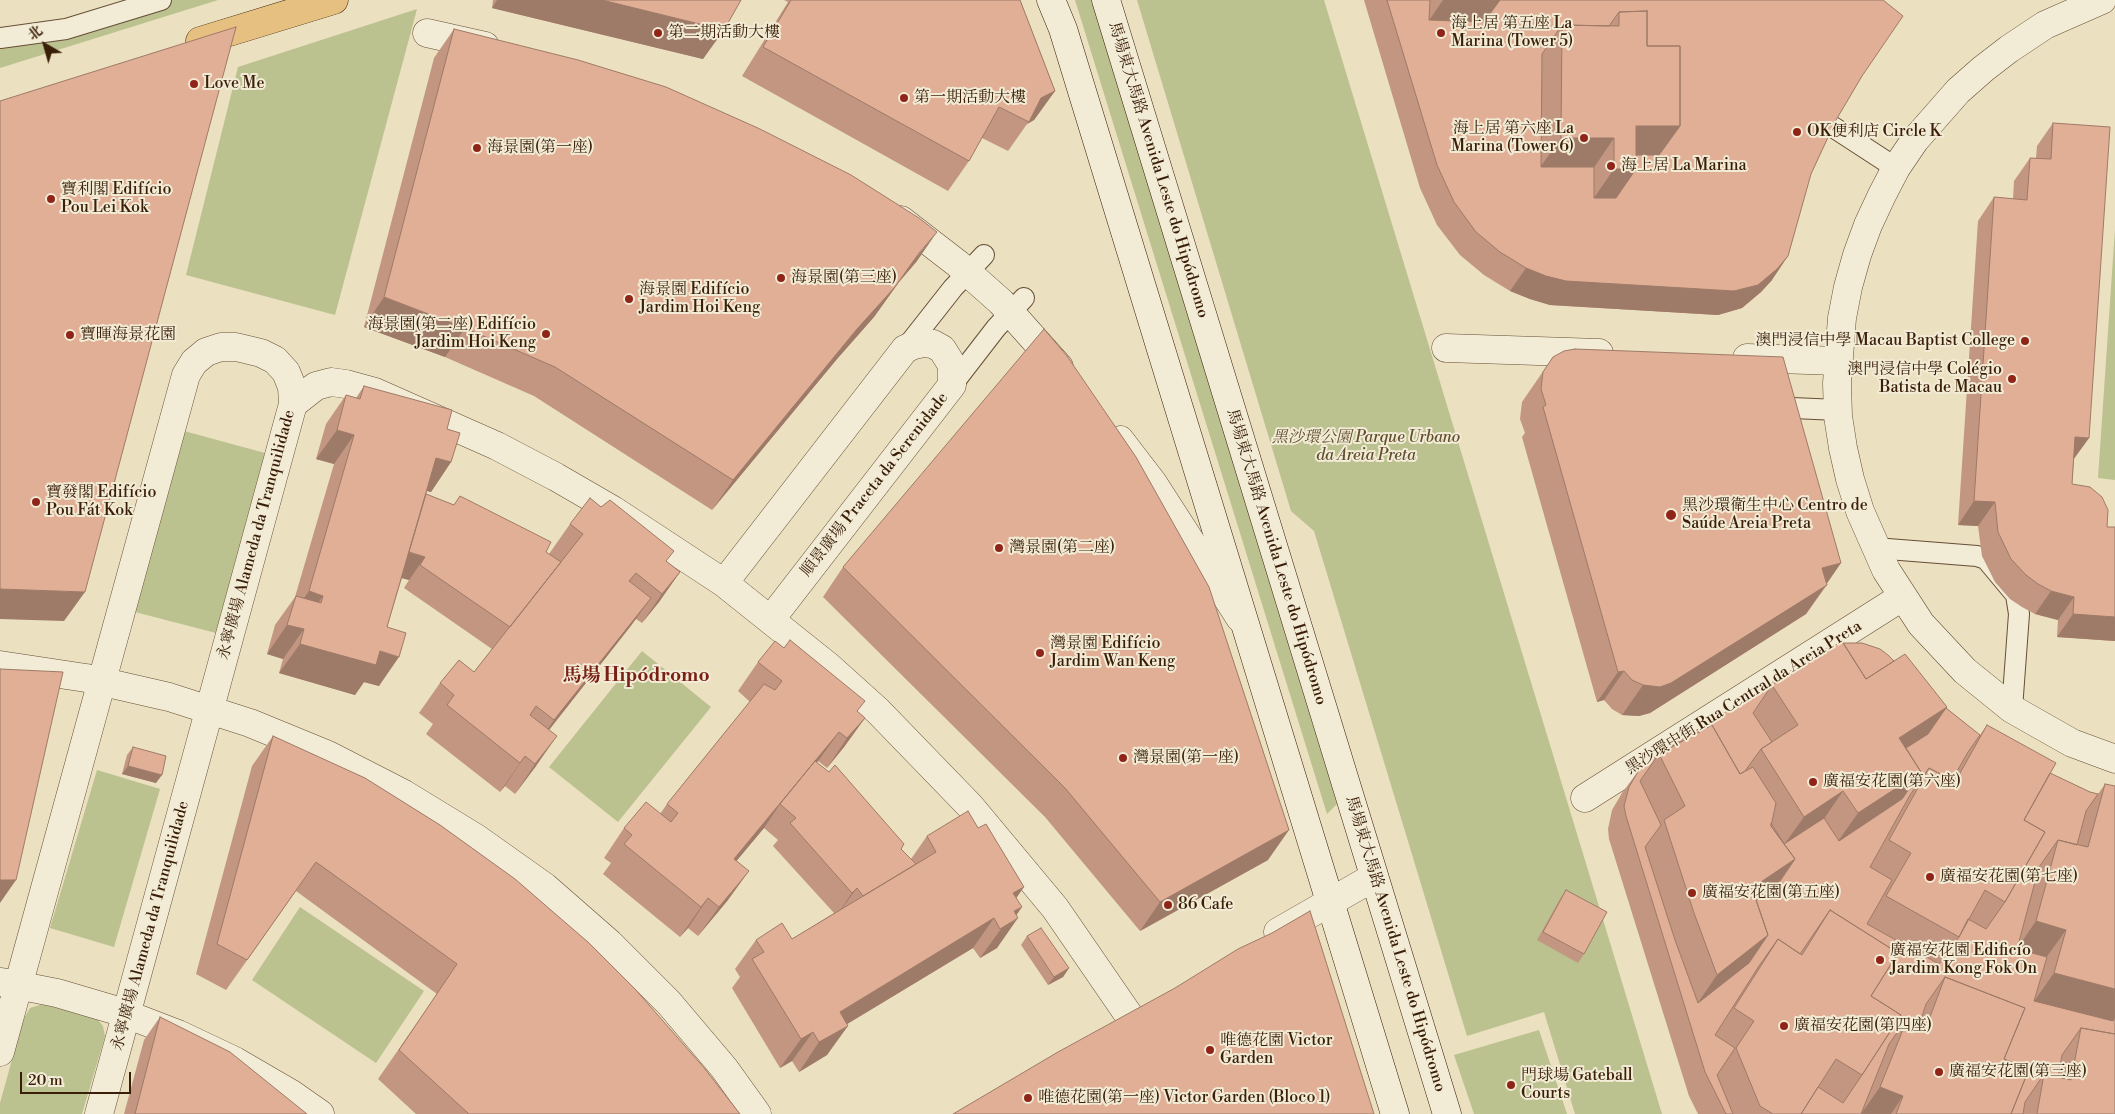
<!DOCTYPE html>
<meta charset="utf-8">
<style>
body{margin:0}
#map{position:relative;width:2115px;height:1114px;overflow:hidden;background:#ebe0bf;font-family:"Libre Bodoni","Noto Serif SC",serif}
canvas{display:block}
.north{position:absolute;left:20px;top:20px;width:50px;height:50px;-webkit-text-stroke:4px #f2ebd5;paint-order:stroke;rotate:322deg;font-size:14px;font-weight:700;line-height:20px;text-align:center;color:#3a1e08}
.north::after{content:'';display:block;margin:auto;width:18px;height:22px;background:#3a1e08;clip-path:polygon(50% 0,100% 100%,50% 72%,0 100%)}
.scale{position:absolute;left:20px;top:1072px;width:111px;height:22px;box-sizing:border-box;border:2px solid #3a1e08;border-top:0;padding-left:6px;font-size:15px;line-height:18px;white-space:nowrap;color:#3a1e08;-webkit-text-stroke:4px #f2ebd5;paint-order:stroke}
</style>
<div id="map">
<canvas width="2115" height="1114"></canvas>
<div class="north">北</div>
<div class="scale">20 m</div>
</div>
<script>
const context = document.querySelector('canvas').getContext('2d');
context.lineJoin = 'round';
function fill(path, color) { context.fillStyle = color; context.fill(path, 'evenodd'); }
const shape = rows => new Path2D(rows.map(r => 'M' + r).join(''));
function trace(path, color, width, dash) { context.strokeStyle = color; context.lineWidth = width; context.lineCap = dash ? 'butt' : 'round'; context.setLineDash(dash || []); context.stroke(path); }
function label(font, color, halo, rows, align = 'center') {
  context.font = font + ' "Libre Bodoni","Noto Serif SC",serif'; context.lineWidth = 4; context.setLineDash([]); context.textBaseline = 'middle'; context.strokeStyle = halo; context.fillStyle = color; for (const [text, x, y, turn = 0] of rows) {
    context.save(); context.translate(x, y); context.rotate((+turn || 0) * Math.PI / 180); context.textAlign = isNaN(turn) ? turn : align; if (halo) context.strokeText(text, 0, 0); context.fillText(text, 0, 0); context.restore();
  }
}
const green = shape([
 [153,0,218,0,0,68,0,41],
 [1075,0,1092,0,1337,804,1327,814],
 [1137,0,1324,0,1662,1114,1575,1114,1544,1012,1467,1036,1314,531,1291,511],
 [417,9,335,315,186,275,238,67],
 [2115,229,2115,480,2098,478],
 [184,431,265,453,216,633,135,612],
 [642,651,711,707,618,822,549,767],
 [97,770,160,789,114,947,50,928],
 [300,907,424,991,376,1063,252,980],
 [43,1004,97,1019,103,1026,105,1036,82,1114,0,1114,0,1103,23,1020,30,1008],
 [1539,1030,1567,1114,1474,1114,1454,1055]
]);
const service = shape([
 [0,38,66,29,161,0],
 [1810,112,1896,168],
 [905,349,953,288,984,255],
 [952,385,996,328,1024,298],
 [1770,407,1838,410],
 [1875,548,1977,556,1986,559,2016,595,2019,614,2012,709]
]);
const pedestrian = shape([
 [427,33,485,46],
 [901,220,958,264,1001,302,1059,367],
 [1446,348,1599,353],
 [1747,358,1838,361],
 [1120,440,1153,483,1240,618],
 [1585,798,1902,597]
]);
const minor = shape([
 [2102,0,2045,25,2009,49,1983,69,1958,91,1915,140,1896,168,1882,195,1868,225,1857,255,1848,287,1842,318,1837,383,1838,416,1843,448,1850,479,1860,511,1886,570,1921,624,1965,671,2012,709,2072,743,2115,759],
 [293,404,316,386,331,382,346,384,375,392,497,446,556,477,613,510,724,583,828,666,878,711,970,806,1055,908,1130,1017],
 [724,583,905,349,914,345,923,343,933,344,942,349,952,365,952,385,771,619],
 [0,665,86,678,169,697,250,723,328,755,404,794,476,838,545,887,609,943,669,1003,724,1068,757,1114],
 [1278,932,1374,877],
 [1,982,57,993,118,1011,178,1034,235,1061,290,1093,320,1114],
 [0,1052,186,375,194,362,206,352,221,347,236,347,261,353,275,360,286,372,292,387,293,404,99,1114]
]);
const secondary = shape([
 [1051,0,1063,29,1395,1114],
 [1106,0,1447,1114]
]);
const primary = shape([
 [200,41,334,0]
]);
const wall = shape([
 [493,0,741,0,703,59,492,8],
 [784,0,1020,0,1055,91,1034,120,1027,124,1008,151,982,138,969,161,948,191,742,76,788,2],
 [1364,0,1883,0,1862,76,1836,120,1811,174,1772,280,1761,292,1742,308,1718,315,1550,305,1530,299,1510,291,1484,275,1460,255,1437,225,1420,188],
 [454,29,917,261,899,282,874,317,837,359,712,510,534,396,445,357,364,327,434,58],
 [2053,123,2089,438,2074,459,2072,484,2107,527,2115,527,2115,641,2057,637,2058,620,2035,614,2022,607,2010,599,1995,582,1982,556,1978,526,1958,525,1978,221,1994,197,2013,199,2014,181,2030,158,2036,158,2037,146],
 [1553,357,1826,583,1827,585,1806,614,1650,713,1639,716,1622,715,1612,709,1604,700,1597,702,1522,437,1525,433,1520,419,1522,402],
 [364,386,447,429,451,462,431,492,427,491,426,494,454,505,460,496,556,559,549,554,570,524,667,562,680,572,659,602,642,623,636,619,549,730,536,766,515,794,505,786,500,792,426,734,433,724,419,713,440,683,474,672,492,649,404,588,409,580,402,578,387,627,379,686,364,682,355,695,279,673,283,659,267,654,275,625,295,597,334,464,316,459,326,424,346,395,356,398],
 [843,567,1268,860,1140,931,1045,817,823,597],
 [1843,643,1894,661,1946,708,1980,735,1987,725,2050,773,2090,792,2098,794,2105,784,2115,1114,1698,1114,1689,1096,1609,839,1608,829,1612,810,1622,793,1639,770,1658,755],
 [758,662,857,712,865,718,844,747,827,768,818,761,817,763,911,859,927,836,1016,898,1016,915,997,948,980,958,973,948,847,1024,827,1055,799,1072,792,1061,780,1068,732,988,740,977,735,969,756,940,792,939,834,913,773,846,778,840,764,828,736,861,728,900,698,936,688,928,680,937,603,874,611,863,604,858,624,828,660,814,667,804,750,702,738,691],
 [273,736,740,1114,416,1114,378,1079,437,994,296,891,226,990,196,974,252,766],
 [133,747,156,783,122,774,127,755],
 [1566,890,1584,954,1578,963,1537,940,1560,899],
 [1027,936,1069,968,1063,977,1048,985,1021,945],
 [160,1017,307,1114,124,1114,144,1040]
]);
const shadedWall = shape([
 [497,0,602,0,724,30,703,59,492,8],
 [1443,0,1522,0,1468,46,1413,44],
 [1055,91,1034,120,1027,124,1041,98],
 [1636,126,1680,126,1643,178,1599,221,1578,221,1614,169],
 [1561,138,1614,138,1578,191,1524,190],
 [937,232,917,261,899,282,874,317,837,359,712,510,733,480],
 [1788,256,1772,280,1761,292,1742,308,1718,315,1550,305,1530,299,1510,291,1526,268],
 [384,297,465,328,445,357,364,327],
 [337,430,354,435,334,464,316,459],
 [2075,437,2089,438,2072,461],
 [436,458,451,462,431,492,416,488],
 [1974,501,1995,502,1978,526,1958,525],
 [406,552,425,557,409,580,390,575],
 [1841,563,1806,614,1650,713,1639,716,1622,715,1643,685,1822,568],
 [680,572,659,602,642,623,662,594],
 [0,589,85,592,64,621,0,619],
 [309,591,323,596,303,625,288,621],
 [2051,591,2074,597,2058,620,2035,614],
 [651,598,630,627,534,749,554,720],
 [2073,614,2115,617,2115,641,2057,637],
 [287,625,304,629,283,659,267,654],
 [300,644,380,651,399,657,379,686,364,682,355,695,279,673],
 [1624,671,1604,700,1597,702,1618,672],
 [1947,707,1912,758,1899,738],
 [865,718,844,747,827,768,847,738],
 [839,732,818,761,782,806,780,804,764,828,714,888,734,859],
 [557,736,536,766,515,794,535,764],
 [525,756,505,786,500,792,520,763],
 [128,766,162,775,156,783,122,774],
 [1921,772,1886,822,1822,864,1858,813],
 [1843,791,1808,842,1768,867,1804,817],
 [1289,830,1268,860,1140,931,1160,902],
 [1795,859,1759,910,1752,888],
 [749,871,728,900,698,936,719,907],
 [0,880,16,880,0,903],
 [1024,887,1003,917,1013,893],
 [857,888,840,911,836,916,852,893],
 [708,898,688,928,680,937,701,907],
 [1022,907,1011,923,1018,918,997,948,980,958,1014,911],
 [994,918,973,948,819,1041,840,1012],
 [2036,921,2066,930,2030,980,2001,972],
 [1768,935,1733,986,1688,1017,1717,975],
 [1069,968,1063,977,1048,985,1054,977],
 [2054,973,2115,989,2115,1018,2096,1044,2081,1028,2018,1024],
 [848,1026,827,1055,799,1072,819,1042],
 [813,1032,792,1061,780,1068,801,1039],
 [1880,1087,1903,1096,1891,1114,1861,1114]
]);
const building = shape([
 [602,0,741,0,724,30,602,0],
 [791,0,1020,0,1055,91,1041,98,1029,122,999,107,969,161,763,47,791,0],
 [1387,0,1430,0,1429,20,1484,22,1500,0,1883,0,1903,16,1862,76,1836,120,1811,174,1788,256,1777,269,1758,285,1734,291,1566,281,1546,276,1526,268,1500,252,1476,232,1454,202,1437,165,1387,0],
 [1647,11,1647,46,1680,46,1680,126,1659,155,1636,155,1636,169,1616,198,1594,198,1594,167,1541,167,1542,54,1562,25,1609,26,1619,12,1647,11],
 [1647,11,1647,46,1680,46,1680,126,1636,126,1636,169,1614,169,1614,138,1561,138,1562,25,1619,26,1619,12,1647,11],
 [236,27,85,592,0,589,0,101,236,27],
 [454,29,578,60,666,87,760,129,851,175,919,218,937,232,919,253,895,287,857,329,733,480,555,367,465,328,384,297,454,29],
 [2053,123,2110,127,2089,438,2075,437,2072,484,2090,487,2102,497,2108,510,2107,527,2115,527,2115,617,2073,614,2074,597,2051,591,2038,584,2026,575,2011,559,1998,532,1995,502,1974,501,1994,197,2027,200,2030,158,2051,159,2053,123],
 [1044,329,1067,356,1136,457,1209,587,1289,830,1160,902,1065,788,843,567,1044,329],
 [1575,349,1783,357,1841,563,1822,568,1827,585,1671,683,1660,687,1643,685,1632,680,1624,671,1618,672,1543,407,1546,405,1541,389,1543,372,1553,357,1564,351,1575,349],
 [364,386,452,410,447,429,460,433,451,462,436,458,387,627,406,633,399,657,380,651,376,665,300,644,304,629,287,625,296,596,321,603,323,596,309,591,354,435,337,430,346,395,360,399,364,386],
 [426,494,454,505,460,496,551,542,546,552,561,562,510,627,420,565,425,557,409,552,426,494],
 [590,498,601,507,610,500,674,551,666,561,680,572,662,594,636,573,629,581,651,598,554,720,536,706,530,715,557,736,535,764,525,756,520,763,447,705,454,695,440,683,459,660,474,672,583,534,570,524,590,498],
 [790,640,865,701,857,711,865,718,847,738,839,732,734,859,749,871,719,907,708,898,701,907,624,844,632,835,624,828,646,802,671,822,678,813,667,804,764,684,775,690,782,681,758,662,775,641,784,648,790,640],
 [1842,641,1866,679,1905,654,1947,707,1899,738,1921,772,1858,813,1843,791,1804,817,1761,749,1798,725,1772,685,1842,641],
 [1843,643,1862,643,1880,649,1888,655,1894,661,1866,679,1843,643],
 [1835,645,1772,685,1753,713,1772,742,1761,749,1745,771,1740,774,1712,725,1662,752,1825,649,1835,645],
 [0,669,63,672,16,880,0,880,0,669],
 [1946,708,1980,735,1968,752,1952,780,1929,768,1910,795,1870,867,1892,880,1867,924,1939,964,1959,937,1968,919,1986,929,2005,902,2045,832,2024,820,2050,773,2090,792,2098,794,2086,811,2077,845,2058,840,2039,867,2017,949,2047,957,2034,1001,2113,1021,2115,1018,2115,1034,2081,1028,2062,1055,2058,1077,2044,1074,2025,1102,2023,1114,2011,1114,2029,1069,2004,1059,2025,1008,1945,977,1926,1004,1920,1022,1908,1017,1889,1044,1861,1114,1801,1114,1818,1087,1843,1103,1862,1075,1901,1015,1871,996,1898,953,1830,910,1800,954,1778,939,1759,966,1715,1035,1735,1048,1717,1075,1733,1114,1726,1114,1705,1072,1626,816,1624,806,1629,787,1639,770,1645,763,1658,755,1640,781,1661,825,1645,847,1675,940,1698,1003,1749,963,1768,935,1756,900,1776,887,1795,859,1771,826,1771,823,1784,844,1824,818,1839,841,1902,799,1921,772,1906,748,1928,734,1946,708],
 [1712,725,1740,774,1753,767,1776,803,1771,826,1795,859,1752,888,1768,935,1717,975,1694,913,1664,820,1685,806,1659,754,1712,725],
 [1987,725,2056,763,2024,820,2045,832,2005,902,1985,890,1959,937,1886,896,1911,853,1889,840,1929,768,1955,782,1987,725],
 [273,736,365,778,440,825,515,879,589,943,635,989,705,1069,740,1114,469,1114,399,1050,457,964,316,862,247,960,217,944,273,736],
 [133,747,166,756,162,775,128,766,133,747],
 [815,761,829,772,835,765,904,844,901,849,916,864,863,896,857,888,852,893,790,823,796,818,780,804,815,761],
 [2105,784,2115,786,2115,989,2054,973,2066,930,2036,921,2058,840,2088,847,2105,784],
 [968,811,978,828,986,824,1024,887,1013,893,1022,907,1014,911,1018,918,1000,929,994,918,840,1012,848,1026,819,1042,813,1032,801,1039,752,959,764,952,756,940,782,923,792,939,923,860,936,852,927,836,968,811],
 [1566,890,1607,912,1584,954,1543,932,1566,890],
 [1830,910,1898,953,1871,996,1901,1015,1862,1075,1836,1059,1801,1114,1773,1114,1760,1106,1736,1048,1754,1021,1734,1008,1778,939,1802,955,1830,910],
 [1310,911,1374,1114,953,1114,1058,1052,1175,988,1238,949,1272,933,1310,911],
 [1041,928,1069,968,1054,977,1027,936,1041,928],
 [1945,977,2025,1008,2004,1059,2029,1069,2011,1114,1896,1114,1903,1096,1880,1087,1908,1017,1927,1025,1945,977],
 [160,1017,230,1052,307,1114,135,1114,160,1017],
 [2081,1028,2115,1034,2115,1114,2037,1114,2044,1074,2071,1080,2081,1028]
]);
const markers = [
 [658,33,5,"#8f2418"],
 [1441,33,5,"#8f2418"],
 [194,84,5,"#8f2418"],
 [904,98,5,"#8f2418"],
 [1797,132,5,"#8f2418"],
 [1584,138,5,"#8f2418"],
 [477,148,5,"#8f2418"],
 [1611,166,5,"#8f2418"],
 [51,199,5,"#8f2418"],
 [781,278,5,"#8f2418"],
 [629,299,5,"#8f2418"],
 [546,334,5,"#8f2418"],
 [70,335,5,"#8f2418"],
 [2025,341,5,"#8f2418"],
 [2012,379,5,"#8f2418"],
 [36,502,5,"#8f2418"],
 [1671,515,6,"#8f2418"],
 [999,548,5,"#8f2418"],
 [1040,653,5,"#8f2418"],
 [1123,758,5,"#8f2418"],
 [1813,782,5,"#8f2418"],
 [1930,877,5,"#8f2418"],
 [1692,893,5,"#8f2418"],
 [1168,905,5,"#8f2418"],
 [1880,960,5,"#8f2418"],
 [1784,1026,5,"#8f2418"],
 [1210,1050,5,"#8f2418"],
 [1939,1072,5,"#8f2418"],
 [1511,1085,5,"#8f2418"],
 [1028,1098,5,"#8f2418"]
];
const poiNames = [
 ["海上居 第五座 La",1451,24],
 ["Marina (Tower 5)",1451,42],
 ["第二期活動大樓",668,33],
 ["Love Me",204,84],
 ["第一期活動大樓",914,98],
 ["海上居 第六座 La",1574,129,"right"],
 ["Marina (Tower 6)",1574,147,"right"],
 ["OK便利店 Circle K",1807,132],
 ["海景園(第一座)",487,148],
 ["海上居 La Marina",1621,166],
 ["寶利閣 Edifício",61,190],
 ["Pou Lei Kok",61,208],
 ["海景園(第三座)",791,278],
 ["海景園 Edifício",639,290],
 ["Jardim Hoi Keng",639,308],
 ["海景園(第二座) Edifício",536,325,"right"],
 ["Jardim Hoi Keng",536,343,"right"],
 ["寶暉海景花園",80,335],
 ["澳門浸信中學 Macau Baptist College",2015,341,"right"],
 ["澳門浸信中學 Colégio",2002,370,"right"],
 ["Batista de Macau",2002,388,"right"],
 ["寶發閣 Edifício",46,493],
 ["Pou Fát Kok",46,511],
 ["黑沙環衛生中心 Centro de",1682,506],
 ["Saúde Areia Preta",1682,524],
 ["灣景園(第二座)",1009,548],
 ["灣景園 Edifício",1050,644],
 ["Jardim Wan Keng",1050,662],
 ["灣景園(第一座)",1133,758],
 ["廣福安花園(第六座)",1823,782],
 ["廣福安花園(第七座)",1940,877],
 ["廣福安花園(第五座)",1702,893],
 ["86 Cafe",1178,905],
 ["廣福安花園 Edificío",1890,951],
 ["Jardim Kong Fok On",1890,969],
 ["廣福安花園(第四座)",1794,1026],
 ["唯德花園 Victor",1220,1041],
 ["Garden",1220,1059],
 ["廣福安花園(第三座)",1949,1072],
 ["門球場 Gateball",1521,1076],
 ["Courts",1521,1094],
 ["唯德花園(第一座) Victor Garden (Bloco 1)",1038,1098]
];
const streetNames = [
 ["馬場東大馬路 Avenida Leste do Hipódromo",1158,170,73],
 ["順景廣場 Praceta da Serenidade",875,485,-52],
 ["永寧廣場 Alameda da Tranquilidade",257,535,-75],
 ["馬場東大馬路 Avenida Leste do Hipódromo",1276,557,73],
 ["黑沙環中街 Rua Central da Areia Preta",1744,698,-32],
 ["永寧廣場 Alameda da Tranquilidade",151,926,-75],
 ["馬場東大馬路 Avenida Leste do Hipódromo",1395,944,73]
];
const parkNames = [
 ["黑沙環公園 Parque Urbano",1366,438],
 ["da Areia Preta",1366,456]
];
const quarterNames = [
 ["馬場 Hipódromo",636,676]
];
fill(green, '#bbc18f');
trace(service, '#664e36', 22);
trace(pedestrian, '#664e36', 29);
trace(minor, '#664e36', 29);
trace(secondary, '#3a1e08', 29);
trace(primary, '#3a1e08', 29);
trace(service, '#f2ebd5', 20);
trace(pedestrian, '#f2ebd5', 28);
trace(minor, '#f2ebd5', 28);
trace(secondary, '#f2ebd5', 28);
trace(primary, '#e6c080', 28);
fill(wall, '#c29680');
fill(shadedWall, '#9e7a68');
fill(building, '#e1af95');
trace(building, '#9e7a68', 1);
for (const [x, y, r, color] of markers) { const dot = new Path2D(); dot.arc(x, y, r, 0, 2 * Math.PI); context.fillStyle = color; context.fill(dot); trace(dot, '#f2ebd5', 2); }
label('16px', '#3a1e08', '#f2ebd5', poiNames, 'left');
label('16px', '#3a1e08', '#f2ebd5', streetNames);
label('italic 16px', '#614f30', '#f2ebd5', parkNames);
label('bold 19px', '#7a1f14', '#f2ebd5', quarterNames);
</script>
